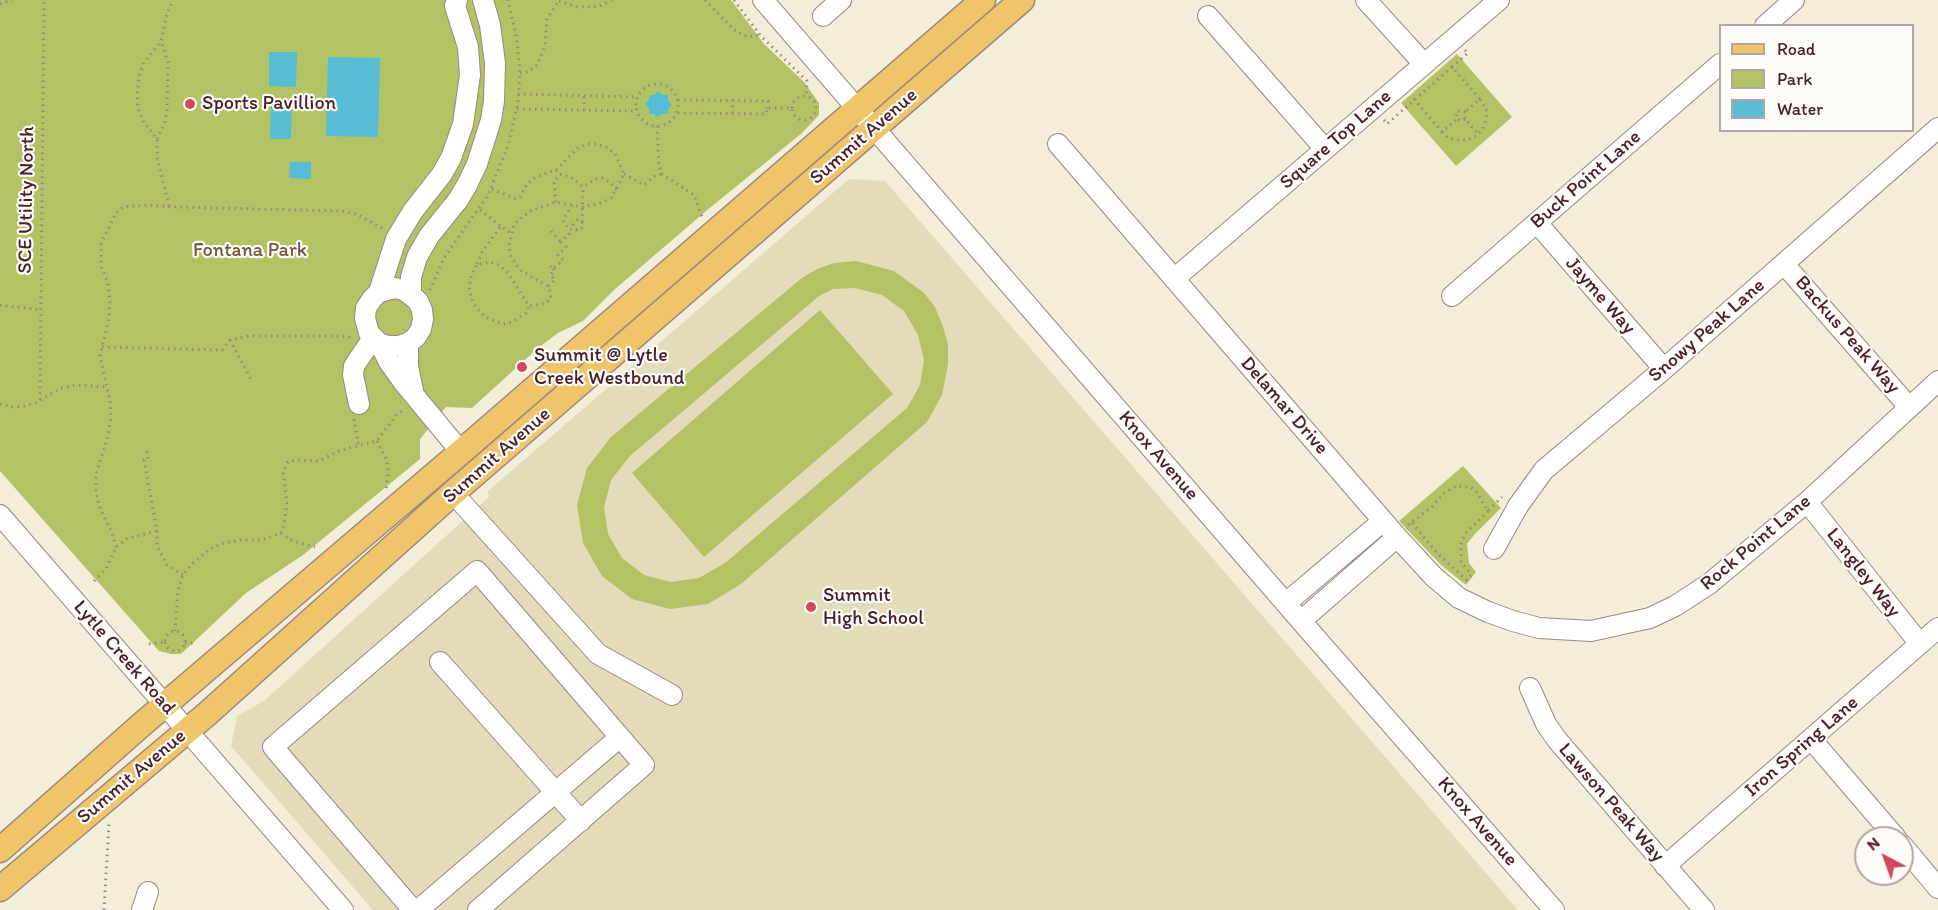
<!DOCTYPE html>
<style>
body{margin:0}
#map{position:relative;width:1938px;height:910px;overflow:hidden;background:#f2eed9;font-family:Itim,sans-serif}
canvas{display:block}
.legend{position:absolute;left:1719px;top:24px;width:195px;height:108px;box-sizing:border-box;background:#fdfcf7;border:2px solid #b5a4a5;margin:0;padding:8px 10px;list-style:none;font-size:18px;color:#4a1f2b}
.legend li{display:flex;align-items:center;gap:12px;height:30px}
.legend b{width:30px;border:2px solid #b5a4a5}
.north{position:absolute;left:1854px;top:826px;width:60px;height:60px;box-sizing:border-box;background:#fdfcf7;border:2px solid #b5a4a5;border-radius:50%;rotate:319deg;font-size:16px;font-weight:700;line-height:24px;text-align:center;color:#4a1f2b}
.north::after{content:'';display:block;margin:auto;width:21px;height:27px;background:#d1495b;clip-path:polygon(50% 0,100% 100%,50% 72%,0 100%)}
</style>
<div id="map">
<canvas width="1938" height="910"></canvas>
<ul class="legend">
<li><b style="height:8px;background:#eec569"></b>Road</li>
<li><b style="height:16px;background:#b2c265"></b>Park</li>
<li><b style="height:16px;background:#56bdd4"></b>Water</li>
</ul>
<div class="north">N</div>
</div>
<script>
const context = document.querySelector('canvas').getContext('2d');
context.lineJoin = 'round';
function fill(path, color) { context.fillStyle = color; context.fill(path, 'evenodd'); }
const shape = rows => new Path2D(rows.map(r => 'M' + r).join(''));
function trace(path, color, width, dash) { context.strokeStyle = color; context.lineWidth = width; context.lineCap = dash ? 'butt' : 'round'; context.setLineDash(dash || []); context.stroke(path); }
function label(font, color, halo, rows, align = 'center') {
  context.font = font + ' Itim,sans-serif'; context.lineWidth = 4.5; context.setLineDash([]); context.textBaseline = 'middle'; context.strokeStyle = halo; context.fillStyle = color; for (const [text, x, y, turn = 0] of rows) {
    context.save(); context.translate(x, y); context.rotate((+turn || 0) * Math.PI / 180); context.textAlign = isNaN(turn) ? turn : align; if (halo) context.strokeText(text, 0, 0); context.fillText(text, 0, 0); context.restore();
  }
}
const built = shape([
 [849,179,885,181,1518,910,373,910,231,746,237,716,264,701,490,496,487,492]
]);
const green = shape([
 [0,0,731,0,764,44,804,82,819,103,819,115,802,133,706,211,614,290,583,321,558,333,538,348,472,408,446,407,420,439,420,459,303,555,246,593,181,654,171,654,159,651,0,471],
 [1457,54,1512,117,1456,166,1401,103],
 [856,261,894,271,924,293,935,307,943,327,948,344,948,364,942,395,927,422,741,584,708,604,670,609,632,599,602,576,583,543,577,505,587,468,611,437,802,278,817,269,834,263],
 [855,288,882,295,904,311,918,335,924,360,920,385,907,408,725,563,699,578,671,582,644,575,622,558,608,534,604,507,611,480,630,456,819,296,833,289],
 [820,310,893,394,704,557,632,473],
 [1463,466,1501,508,1474,535,1467,544,1469,563,1476,572,1466,585,1441,565,1399,521]
]);
const water = shape([
 [269,52,297,52,296,87,269,86],
 [328,57,380,58,378,137,326,136],
 [658,91,663,95,668,95,668,101,672,105,668,109,668,114,662,114,657,117,654,114,649,114,649,109,645,104,649,100,650,95,655,95],
 [271,104,292,104,291,139,270,139],
 [290,162,311,162,311,179,289,178]
]);
const path = shape([
 [705,0,734,30,748,37,760,35],
 [734,0,760,35,807,81,806,97],
 [559,1,578,7,590,7,600,6,612,0],
 [0,4,12,0],
 [1452,67,1468,53,1465,50],
 [520,73,528,72,538,64,545,45,547,19,559,1],
 '636 105a21 21 0 1 1 42 0a21 21 0 1 1-42 0Z',
 [518,94,638,97],
 '792 108a12 12 0 1 1 24 0a12 12 0 1 1-24 0Z',
 [1414,99,1442,132,1457,119],
 [678,100,768,101,767,108],
 [517,109,637,111],
 [584,110,584,96],
 [678,113,766,114,767,108,792,108],
 [732,113,733,100],
 [1465,119,1461,121,1457,119,1456,114,1457,111,1465,112,1465,119,1478,134],
 [1384,120,1387,124,1452,67,1480,99,1465,112],
 [657,126,659,166,662,174,694,195,702,217],
 [1442,132,1448,138,1457,140,1467,140,1476,136,1483,129,1486,120,1487,111,1480,99],
 [157,139,165,122,167,109,168,62,161,41],
 [556,170,559,174,571,177,583,187,595,179,602,178,611,183,617,190],
 [624,174,644,185,656,175,662,174],
 [492,189,516,199,520,197,527,184,536,177,556,170,578,148,588,144,597,144,608,148,615,154,624,174,611,198,601,203,582,207,556,202,530,211,514,224,509,246,511,256,520,270,549,287,551,298,546,303,529,306,508,273,499,265,490,262,477,264,471,276,469,288,473,303,485,317,503,324,512,322,526,313,529,306],
 [556,202,554,183,559,174],
 [572,205,563,220,568,229,578,230],
 [169,206,157,157,157,139,143,121,138,108,137,97,139,76,144,63,161,41,167,13,173,0],
 [480,210,501,226],
 '573 225a5 5 0 1 1 10 0a5 5 0 1 1-10 0Z',
 [582,222,583,187],
 [551,231,561,242],
 [477,264,482,252,501,226,511,233],
 [550,266,553,269,563,260,558,255,566,247,561,242,572,231],
 [548,286,555,280,550,275,555,271,553,269],
 [430,290,444,258,488,195,508,146,518,102,520,73,517,40,508,0],
 [0,305,41,310],
 [230,340,251,379],
 [102,347,222,350,230,340,249,336,341,336,349,337,352,339],
 [40,400,44,0],
 [0,404,12,407,25,406,35,403,61,388,76,385,106,387],
 [354,419,358,443,362,445],
 [377,441,387,461,388,472,386,491],
 [147,451,148,459,144,460,157,531,157,546,167,565,183,575],
 [1412,523,1438,554,1467,580,1471,575,1461,561,1461,544,1465,534,1488,511],
 [1408,525,1432,507,1444,493,1456,486,1471,487,1476,491,1488,511,1502,497],
 [281,533,291,540,315,547],
 [116,547,112,533,99,506,96,493,96,474,108,436,111,417,110,402,100,356,109,318,110,301,107,280,101,266,101,244,116,213,123,207,148,205,175,207,342,211,356,214,384,229],
 [94,581,106,569,116,547,128,538,157,531],
 '165 641a10 10 0 1 1 20 0a10 10 0 1 1-20 0Z',
 [175,631,178,590,183,575,193,563,210,549,224,543,241,540,261,540,281,533,284,524,287,503,283,471,288,462,296,460,319,461,341,450,377,441,397,414,404,410],
 [185,643,197,643],
 [149,644,164,642],
 [104,910,109,823]
]);
const minor = shape([
 [763,0,1301,621,1554,910],
 [1366,0,1424,64],
 [823,16,841,0],
 [1208,16,1325,149],
 [1765,26,1794,0],
 [1058,144,1397,537,1434,577,1459,598,1488,612,1513,621,1539,628,1591,631,1650,618,1675,606,1709,584,1807,502,1938,381],
 [1537,223,1664,369],
 [1784,264,1909,407],
 [1174,279,1499,0],
 [379,292,395,288,404,290,418,301,422,310,423,319,421,329,416,337,408,343,399,346,389,346,380,344,369,333,365,318,366,308,372,299,379,292,396,239,413,211,442,174,451,158,463,124,470,75,468,47,455,6,457,0],
 [411,294,411,277,417,257,429,236,458,200,467,185,477,164,491,120,494,101,495,63,490,25,483,0],
 [1452,296,1720,64],
 [408,343,408,366,413,391],
 [380,344,389,362,404,383,461,452],
 [359,404,353,375,354,366,373,338],
 [453,493,598,654,672,695],
 [1807,502,1920,644],
 [0,515,343,910],
 [1494,549,1518,506,1544,470,1664,369,1938,128],
 [1286,603,1383,521],
 [1301,621,1397,537],
 [440,662,581,821],
 [1530,688,1546,724,1558,741,1704,910],
 [1811,739,1896,838],
 [1902,845,1938,888],
 [1665,866,1938,628],
 [142,910,148,892],
 [413,910,273,747,477,571,644,765,478,910],
 [418,910,620,737]
]);
const major = shape([
 [0,850,140,726,461,452,983,0],
 [0,889,207,714,453,493,1022,0]
]);
const markers = [
 [190,104,6,"#d1495b"],
 [522,367,6,"#d1495b"],
 [811,607,6,"#d1495b"]
];
const poiNames = [
 ["Sports Pavillion",202,104],
 ["Summit @ Lytle",534,356],
 ["Creek Westbound",534,379],
 ["Summit",823,596],
 ["High School",823,619]
];
const streetNames = [
 ["Summit Avenue",864,137,-41],
 ["Square Top Lane",1336,140,-41],
 ["Buck Point Lane",1586,180,-41],
 ["SCE Utility North",27,200,-89],
 ["Jayme Way",1600,296,49],
 ["Snowy Peak Lane",1707,331,-41],
 ["Backus Peak Way",1847,335,49],
 ["Delamar Drive",1284,406,49],
 ["Summit Avenue",497,456,-41],
 ["Knox Avenue",1158,456,49],
 ["Rock Point Lane",1756,543,-40],
 ["Langley Way",1863,573,52],
 ["Lytle Creek Road",124,658,49],
 ["Iron Spring Lane",1802,747,-41],
 ["Summit Avenue",132,777,-40],
 ["Lawson Peak Way",1611,803,49],
 ["Knox Avenue",1477,822,49]
];
const parkNames = [
 ["Fontana Park",250,251]
];
fill(built, '#e4dbba');
fill(green, '#b2c265');
fill(water, '#56bdd4');
trace(minor, '#9e8682', 22);
trace(major, '#9e8682', 27);
trace(path, '#9e8682', 3, [1.5, 4.5]);
trace(minor, '#fff', 20);
trace(major, '#eec569', 24);
for (const [x, y, r, color] of markers) { const dot = new Path2D(); dot.arc(x, y, r, 0, 2 * Math.PI); context.fillStyle = color; context.fill(dot); trace(dot, '#fdfcf7', 2); }
label('20px', '#4a1f2b', '#fdfcf7', poiNames, 'left');
label('20px', '#4a1f2b', '#fdfcf7', streetNames);
label('20px', '#6e583f', '#fdfcf7', parkNames);
</script>
